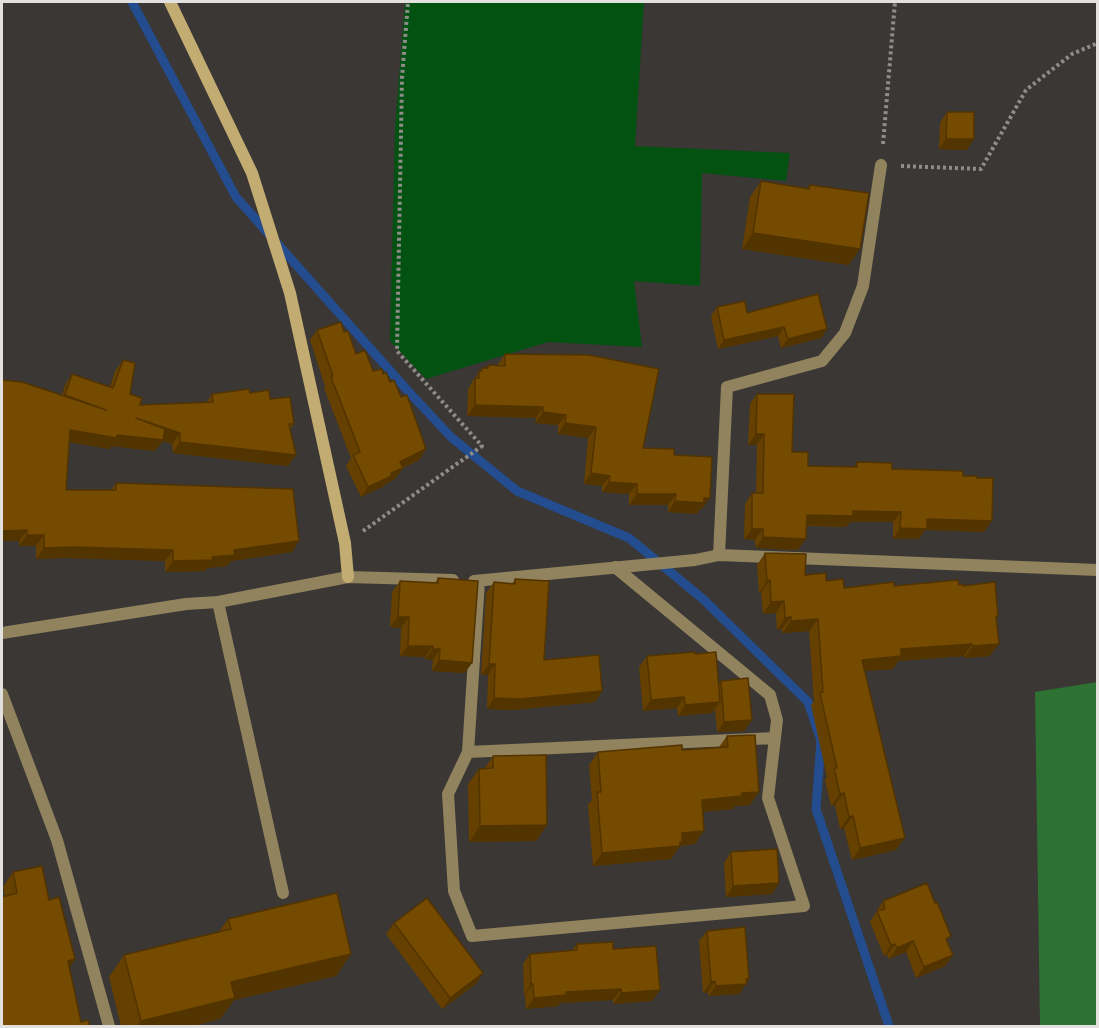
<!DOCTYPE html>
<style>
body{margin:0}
#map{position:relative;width:1099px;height:1028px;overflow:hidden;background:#3a3734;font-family:Helvetica,sans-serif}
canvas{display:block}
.frame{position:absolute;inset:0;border:3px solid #e3e1df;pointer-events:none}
</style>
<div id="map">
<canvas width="1099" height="1028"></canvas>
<div class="frame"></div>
</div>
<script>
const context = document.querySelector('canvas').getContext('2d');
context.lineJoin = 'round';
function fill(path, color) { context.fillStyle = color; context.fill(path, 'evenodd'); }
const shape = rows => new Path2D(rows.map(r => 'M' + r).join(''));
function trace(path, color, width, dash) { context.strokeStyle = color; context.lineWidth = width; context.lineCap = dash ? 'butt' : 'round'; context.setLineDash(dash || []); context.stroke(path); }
const green = shape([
 [405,2,644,2,635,146,790,153,786,181,702,173,700,286,634,281,642,347,548,342,426,379,390,341,395,128]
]);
const forest = shape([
 [1097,682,1097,1026,1040,1026,1035,692]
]);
const stream = shape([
 [132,2,236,197,408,391,451,437,517,491,629,538,703,599,808,702,821,740,816,809,889,1026]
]);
const path = shape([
 [883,144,895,2],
 [901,166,981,169,1026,90,1072,54,1098,43],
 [363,531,482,446,397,351,402,78,408,2]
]);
const lane = shape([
 [2,694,57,840,109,1026]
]);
const street = shape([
 [719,555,727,387,822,361,845,333,863,286,881,165],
 [474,581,695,560,719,555,1098,570],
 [479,581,468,752,448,794,454,891,472,936,804,906,768,798,777,720,770,695,615,567],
 [218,602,283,893],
 [2,633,186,604,218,602,348,577,453,580],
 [468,752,775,738]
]);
const secondary = shape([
 [170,2,252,173,290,293,345,543,348,577]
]);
const wall = shape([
 [947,112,967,150,939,149,940,123],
 [761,181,807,188,810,185,849,265,742,249,750,197],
 [717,307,827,329,821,338,781,348,778,336,718,349,711,316],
 [317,330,344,332,356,354,373,371,383,374,401,397,426,449,419,460,403,468,395,479,387,483,384,486,361,497,346,466,351,458,324,388,325,386,310,340],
 [505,354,643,448,674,455,702,509,700,509,697,514,668,512,668,505,629,505,629,494,602,492,602,486,584,484,588,438,558,434,558,425,535,423,536,418,467,416,468,389,472,382,482,368,486,368,488,365,497,366],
 [123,360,130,394,140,405,206,403,212,394,250,393,270,399,294,424,290,429,296,455,288,466,173,453,172,444,163,441,155,451,111,446,110,449,69,442,66,490,111,490,116,483,292,552,231,561,227,566,207,568,205,571,165,572,165,561,66,558,36,559,36,546,19,546,19,541,65,385,72,374,110,387,115,371],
 [757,394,792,452,808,466,854,467,857,462,892,469,963,476,984,532,925,530,919,539,893,539,893,522,850,522,846,527,806,526,798,550,756,548,755,540,744,539,745,504,752,493,756,493,757,445,748,445,750,404],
 [765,553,805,575,826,581,844,588,959,585,963,586,996,619,990,656,964,658,964,656,898,661,893,669,864,671,896,850,852,860,844,828,840,829,835,805,831,806,825,780,827,777,811,705,814,701,809,631,782,633,782,629,777,630,776,613,763,614,761,592,759,593,757,565],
 [438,578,465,673,432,671,433,660,425,659,425,657,400,656,401,628,390,627,392,592,400,581,435,583],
 [515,579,544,660,602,691,595,702,512,710,487,709,488,675,481,675,486,593,494,582,512,584],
 [695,654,718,684,721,681,752,720,744,731,717,732,715,709,712,713,678,716,677,708,643,711,639,667,647,656],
 [727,736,750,805,735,806,733,809,702,812,695,844,680,846,671,859,593,866,588,805,592,800,589,765,598,752,682,750,719,747],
 [493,756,547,825,536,841,469,842,468,784,479,769,484,769],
 [731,852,779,883,772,894,726,897,724,863],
 [13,872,49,900,75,959,69,968,81,1022,2,1026,5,896,3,887],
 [883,901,948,942,953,955,945,966,916,978,906,952,889,959,887,955,884,956,870,922],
 [228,919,351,954,336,976,234,1000,220,1019,192,1026,121,1026,109,977,124,955,219,932],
 [394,923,476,984,442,1009,386,934],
 [707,931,749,979,739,994,708,996,708,992,703,993,699,941],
 [577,944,613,949,652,1001,613,1004,613,1000,560,1003,558,1006,526,1009,525,995,524,995,523,964,530,954,572,950]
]);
const shadedWall = shape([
 [946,139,974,139,967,150,939,149],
 [753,233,860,249,849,265,742,249],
 [784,327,778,336,718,349,724,340],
 [827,329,821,338,781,348,788,339],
 [475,405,543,407,536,418,467,416],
 [543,412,566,415,558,425,535,423],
 [136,418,180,433,172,444,163,441,155,451,111,446,110,449,62,441,70,430,117,435],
 [565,423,596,427,588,438,558,434],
 [756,434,764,434,757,445,748,445],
 [180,442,296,455,288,466,173,453],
 [426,449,419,460,392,472,400,462],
 [403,468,395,479,387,483,384,486,361,497,368,487,391,473],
 [591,473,610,476,602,486,584,484],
 [609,482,637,484,629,494,602,492],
 [637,494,676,494,668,505,629,505],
 [704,498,710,498,702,509,700,509,697,514,668,512,675,501],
 [853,511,901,512,893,522,850,522,846,527,799,525,807,515],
 [927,519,992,521,984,532,925,530,919,539,893,539,900,528],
 [752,529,763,529,755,540,744,539],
 [27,530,19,541,2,541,2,531],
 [27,535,44,535,36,546,19,546],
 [763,537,806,539,798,550,756,548],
 [299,541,292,552,231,561,227,566,207,568,205,571,165,572,173,561,234,550],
 [73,547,173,550,165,561,66,558,36,559,44,548],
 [770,580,761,592,759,593,767,581],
 [784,601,776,613,763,614,771,602],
 [398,617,409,617,401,628,390,627],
 [791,617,782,629,777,630,785,618],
 [818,619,809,631,782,633,791,621],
 [972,644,964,656,898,661,893,669,853,672,862,660,901,649],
 [999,644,990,656,964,658,973,646],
 [408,646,433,646,425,657,400,656],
 [433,649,440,649,433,660,425,659],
 [439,660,472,663,465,673,432,671],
 [489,664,495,664,488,675,481,675],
 [602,691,595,702,512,710,487,709,494,698],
 [684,697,677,708,643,711,651,700],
 [720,702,712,713,678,716,685,705],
 [752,720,744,731,717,732,724,722],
 [759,792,750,805,735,806,733,809,692,813,702,800,742,793],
 [844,793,835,805,831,806,840,794],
 [853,816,844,828,840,829,849,817],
 [547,825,536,841,469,842,480,826],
 [704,831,695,844,680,846,671,859,593,866,602,853,682,833],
 [905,838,896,850,852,860,860,848],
 [779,883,772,894,726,897,733,886],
 [913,941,906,952,889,959,897,948],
 [895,944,887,955,884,956,891,945],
 [351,954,336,976,234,1000,220,1019,192,1026,137,1026,141,1021,231,982],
 [953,955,945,966,916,978,924,967],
 [75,959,65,974,68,961],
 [483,973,476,984,442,1009,450,998],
 [749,979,739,994,708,996,716,986],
 [715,981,708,992,703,993,711,982],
 [531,984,533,984,525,995,524,995],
 [621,989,613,1000,560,1003,558,1006,526,1009,534,998,566,992],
 [660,990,652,1001,613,1004,621,993]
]);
const building = shape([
 [947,112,974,112,974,139,946,139,947,112],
 [761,181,809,189,810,185,869,193,860,249,753,233,761,181],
 [818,294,827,329,788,339,784,327,724,340,717,307,745,301,747,313,818,294],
 [341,322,344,332,348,331,356,354,365,350,373,371,382,369,383,374,386,372,390,382,394,380,401,397,407,395,426,449,400,462,403,468,391,473,392,476,368,487,353,455,360,452,331,377,333,376,317,330,341,322],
 [505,354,589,355,659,369,643,448,674,449,674,455,712,457,710,498,704,498,704,503,675,501,676,494,637,494,637,484,609,482,610,476,591,473,596,427,565,423,566,415,543,412,543,407,475,405,475,378,479,378,479,371,482,371,482,368,488,368,488,365,505,366,505,354],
 [123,360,135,363,130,394,142,398,140,405,213,402,212,394,249,389,250,393,269,390,270,399,290,397,294,424,289,424,296,455,180,442,180,433,136,418,165,429,163,440,117,435,117,438,70,430,66,490,116,490,116,483,293,489,299,541,234,550,235,555,212,557,213,560,173,561,173,550,73,547,44,548,44,535,27,535,27,530,2,531,2,380,22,382,106,410,65,395,72,374,113,388,123,360],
 [757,394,794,394,792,452,808,452,808,466,857,467,857,462,892,463,892,469,963,471,963,476,977,476,977,478,993,478,992,521,927,519,927,529,900,528,901,512,853,511,853,516,807,515,806,539,763,537,763,529,752,529,752,493,763,493,764,434,756,434,757,394],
 [765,553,806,554,805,575,826,573,826,581,843,579,844,588,894,582,894,586,958,580,959,585,963,584,963,586,995,582,998,616,996,617,999,644,973,646,972,644,901,649,901,656,862,660,905,838,860,848,853,816,849,817,844,793,840,794,834,768,837,768,820,693,823,692,818,619,791,621,791,617,785,618,784,601,771,602,770,580,767,581,765,553],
 [438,578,478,581,472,663,439,660,440,649,433,649,433,646,408,646,409,617,398,617,400,581,438,583,438,578],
 [515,579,549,581,544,660,599,655,602,691,520,699,494,698,495,664,489,664,494,582,515,584,515,579],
 [695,652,695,654,716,652,720,702,685,705,684,697,651,700,647,656,695,652],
 [748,678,752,720,724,722,721,681,748,678],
 [755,735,759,792,742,793,742,796,702,800,704,831,682,833,682,842,680,842,680,846,602,853,597,792,601,792,598,752,682,745,682,750,728,747,727,736,755,735],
 [546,755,547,825,480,826,479,769,493,768,493,756,546,755],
 [777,849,779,883,733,886,731,852,777,849],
 [42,866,49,900,59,897,75,959,68,961,81,1022,88,1020,90,1026,2,1026,2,897,17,893,13,872,42,866],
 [927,883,935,903,937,902,951,936,946,939,953,955,924,967,913,941,897,948,895,944,891,945,877,911,885,909,883,901,927,883],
 [337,893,351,954,231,982,235,998,141,1021,124,955,231,929,228,919,337,893],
 [427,898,483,973,450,998,394,923,427,898],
 [745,927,749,979,746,979,747,984,716,986,715,981,711,982,707,931,745,927],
 [613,942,613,949,656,946,660,990,621,993,621,989,566,992,566,995,534,998,533,984,531,984,530,954,577,950,577,944,613,942]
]);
fill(green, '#035212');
fill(forest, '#2d7232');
trace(stream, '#244d8f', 9);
trace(path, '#8f8d8a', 4, [3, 3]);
trace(lane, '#91835e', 12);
trace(street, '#91835e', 12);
trace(secondary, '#c3ac72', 12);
fill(wall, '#654001');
fill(shadedWall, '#523401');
fill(building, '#754a01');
trace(building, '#523401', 1.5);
</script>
